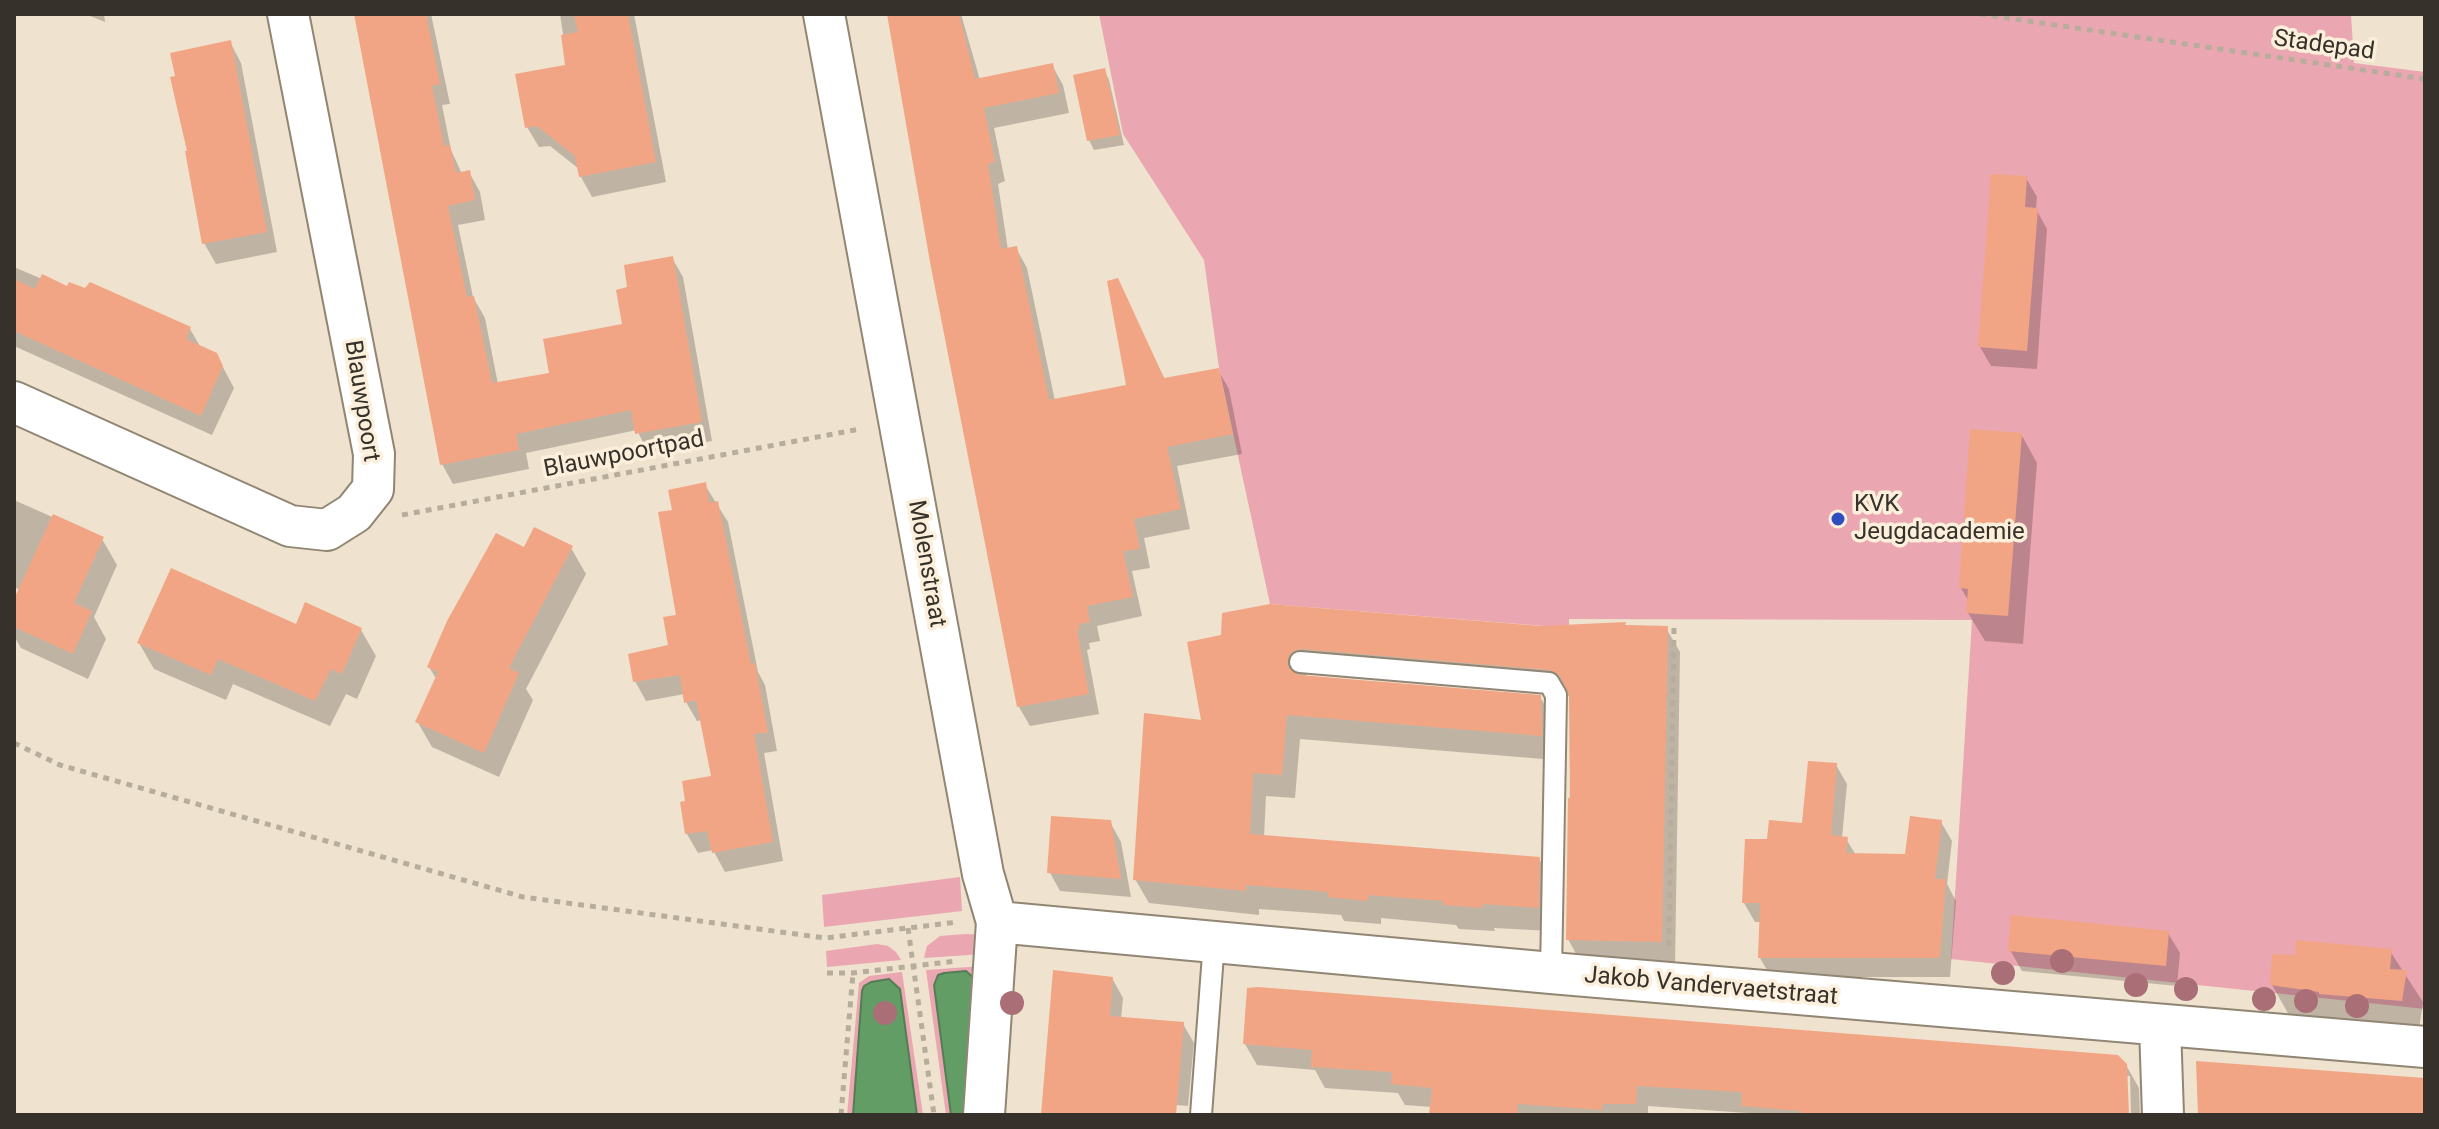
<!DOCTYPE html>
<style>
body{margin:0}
#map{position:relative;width:2439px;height:1129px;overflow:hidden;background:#efe2ce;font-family:Roboto,sans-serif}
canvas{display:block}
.frame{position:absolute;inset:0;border:16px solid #36312a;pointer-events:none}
</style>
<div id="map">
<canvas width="2439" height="1129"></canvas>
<div class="frame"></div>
</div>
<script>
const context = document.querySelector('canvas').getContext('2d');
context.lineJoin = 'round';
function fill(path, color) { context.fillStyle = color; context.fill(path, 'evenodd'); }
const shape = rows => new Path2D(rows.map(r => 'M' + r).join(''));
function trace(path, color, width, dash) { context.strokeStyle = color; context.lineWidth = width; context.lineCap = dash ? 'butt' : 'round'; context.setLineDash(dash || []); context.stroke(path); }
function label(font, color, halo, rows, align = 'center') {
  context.font = font + ' Roboto,sans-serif'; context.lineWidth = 7; context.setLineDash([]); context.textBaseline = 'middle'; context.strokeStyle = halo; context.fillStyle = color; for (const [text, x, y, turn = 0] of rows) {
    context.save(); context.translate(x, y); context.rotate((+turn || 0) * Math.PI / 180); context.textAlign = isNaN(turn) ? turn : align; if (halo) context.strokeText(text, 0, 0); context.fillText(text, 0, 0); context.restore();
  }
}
const green = shape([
 [1099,14,2351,14,2354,63,2425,72,2425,1009,1951,959,1972,620,1569,619,1569,628,1270,604,1219,368,1204,260,1123,134],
 [960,877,962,911,824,927,822,895],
 [965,934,986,935,984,954,924,958,927,946,940,936],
 [877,944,888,946,896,952,901,960,827,967,826,951],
 [983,966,972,1115,946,1115,926,970],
 [902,972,923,1115,847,1115,859,983,869,976]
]);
const water = shape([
 [966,971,976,980,965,1115,951,1115,934,985,938,975,944,973,966,971],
 [889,979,900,989,917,1115,853,1115,862,991,864,986,871,982,889,979]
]);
const shadow = shape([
 [85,14,104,14,105,22],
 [355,14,431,14,450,104,442,105,451,150,462,174,469,172,480,192,485,220,458,225,473,297,485,318,498,384,551,374,625,325,630,289,672,258,683,277,712,441,648,453,637,430,526,453,529,469,453,484,442,464],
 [560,14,634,14,666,182,592,197,581,177,579,169,550,146,539,147,527,127,568,67],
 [889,14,961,14,980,80,1052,65,1063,85,1069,113,994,128,1005,181,998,184,1008,250,1016,248,1027,268,1055,401,1129,387,1117,280,1165,380,1218,370,1229,389,1242,454,1177,466,1190,529,1144,538,1150,568,1132,571,1142,616,1097,626,1100,641,1089,643,1090,649,1087,650,1099,714,1030,726,1019,707],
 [230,42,241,63,277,252,216,264,204,243],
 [1104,70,1109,80,1124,145,1094,150,1089,140],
 [2026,178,2037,197,2036,209,2047,229,2037,369,1991,366,1980,347],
 [14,267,42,279,190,329,201,348,216,354,234,388,212,435,14,346],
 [2021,434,2037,463,2023,644,1985,641,1968,613,1969,602,1961,588],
 [705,485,728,522,758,672,765,685,777,751,764,753,783,861,725,872,713,850,698,853,687,834,682,804,714,778,702,720,697,721,686,702,685,694,646,701,635,681,670,647,678,617,675,511],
 [14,500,102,539,117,565,94,617,106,639,88,679,21,648,14,636,14,604,20,590,14,587],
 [571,548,586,574,526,689,533,700,499,777,432,747,417,721,437,680,429,667,525,550],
 [1625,624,1626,627,1666,628,1680,652,1675,965,1581,963,1568,939,1571,696,1309,673,1304,677,1540,697,1556,724,1555,760,1300,739,1295,798,1266,796,1264,837,1539,859,1553,883,1552,931,1494,928,1495,931,1459,929,1456,925,1381,918,1381,924,1344,921,1341,915,1259,909,1259,915,1149,903,1135,879,1203,722,1189,644],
 [297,627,361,630,376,656,357,699,346,694,330,726,233,684,226,700,154,669,139,643],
 [1836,765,1847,784,1842,838,1846,839,1856,855,1907,856,1941,822,1952,841,1947,884,1956,901,1950,977,1771,977,1760,958,1761,922,1755,922,1744,903,1769,841,1803,825],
 [1110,822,1121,842,1131,897,1060,891,1049,871],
 [2168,933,2180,953,2177,986,2022,971,2010,950],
 [2390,951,2423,1002,2419,1029,2289,1015,2272,985,2297,957],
 [1112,978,1123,998,1121,1019,1183,1024,1194,1043,1188,1106,1116,1100,1114,1115,1043,1115],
 [1245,1044,2126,1065,2139,1088,2140,1115,2131,1115,2130,1076,2126,1076,2127,1115,1749,1115,1747,1113,1648,1106,1648,1115,1431,1115,1432,1107,1405,1105,1398,1093,1325,1088,1315,1070,1257,1065]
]);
const building = shape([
 [354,14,426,14,440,84,432,86,444,146,450,145,456,173,470,170,475,200,448,206,467,297,474,296,492,383,549,373,543,339,622,324,616,290,627,287,624,265,673,256,702,422,635,434,631,410,516,434,519,450,440,465],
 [574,14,628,14,656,162,579,177,575,156,537,126,525,128,515,74,565,65,561,35,578,32],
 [887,14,959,14,975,79,1053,63,1059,93,984,108,995,162,988,164,1001,249,1017,246,1049,400,1126,385,1107,281,1118,278,1164,378,1219,368,1233,434,1167,447,1181,509,1134,519,1140,549,1123,551,1133,597,1087,606,1090,622,1079,624,1080,629,1077,630,1089,694,1017,707,930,262],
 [231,40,267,232,202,244,185,151,187,151,170,77,175,76,170,53],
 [1105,68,1120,135,1087,141,1073,75],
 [1991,174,2027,176,2025,207,2038,208,2027,351,1978,347],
 [42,274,67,286,69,282,85,288,90,282,191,327,186,339,217,353,223,366,201,416,14,331,14,279,35,289],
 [1970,429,2022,433,2008,616,1966,613,1968,589,1959,588],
 [706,482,709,503,718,501,751,664,755,663,768,732,754,734,773,842,712,853,707,831,685,834,680,802,685,801,682,781,711,776,696,700,684,703,680,675,633,682,628,654,668,645,663,617,676,615,658,512,672,510,668,490],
 [53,514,104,537,74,603,92,611,73,654,14,627,14,599],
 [534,527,573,546,509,668,519,673,484,753,415,722,438,672,427,667,447,621,496,533,524,547],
 [171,568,296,624,305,602,362,628,342,674,331,669,315,701,218,659,211,675,137,643],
 [1270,604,1541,626,1626,622,1625,625,1668,626,1662,942,1566,940,1568,798,1570,798,1569,695,1560,676,1550,670,1301,649,1294,651,1289,655,1288,667,1299,675,1541,695,1542,736,1287,715,1282,775,1253,773,1250,834,1540,857,1539,908,1482,904,1483,908,1443,905,1443,901,1368,895,1368,901,1328,897,1328,892,1246,885,1246,891,1133,880,1144,713,1201,720,1187,642,1221,635,1222,613],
 [1808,761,1837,763,1831,835,1848,837,1846,853,1905,854,1910,816,1942,820,1935,879,1946,879,1940,958,1758,958,1760,903,1742,903,1745,839,1767,839,1769,820,1802,823],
 [1051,816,1111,820,1121,879,1047,873],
 [2011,915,2169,931,2166,966,2008,951],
 [2296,940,2392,949,2390,969,2407,970,2402,1001,2319,994,2319,992,2270,985,2272,954,2295,955],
 [1053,970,1113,977,1110,1016,1184,1022,1176,1115,1041,1115],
 [1258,987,2118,1055,2127,1064,2129,1115,1801,1115,1801,1111,1741,1106,1742,1092,1637,1086,1636,1104,1603,1104,1602,1110,1518,1104,1517,1115,1429,1115,1432,1088,1391,1084,1392,1072,1311,1067,1312,1050,1243,1044,1247,988],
 [2196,1061,2425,1078,2425,1115,2198,1115]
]);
const path = shape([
 [1980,14,2425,79],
 [402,515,860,429],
 [14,743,60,765,523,897,825,938,958,922],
 [908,928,934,1115],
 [1669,946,1674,626],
 [827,973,853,973,957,961],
 [841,1115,853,973]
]);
const lane = shape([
 [1300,662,1549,683,1556,695,1551,973],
 [1201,1115,1214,941]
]);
const street = shape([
 [824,14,983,874,997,922,984,1115],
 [14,402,290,526,327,530,354,513,373,489,374,454,288,14],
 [997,922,1551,973,2425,1047],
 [2160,1026,2163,1115]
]);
const trees = [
 [2062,961],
 [2003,973],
 [2136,985],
 [2186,989],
 [2264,999],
 [2306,1001],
 [1012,1003],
 [2357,1006],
 [885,1013]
];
const markers = [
 [1838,519,8,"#304ebf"]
];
const streetNames = [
 ["Stadepad",2324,46,8],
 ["Blauwpoort",361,401,81],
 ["Blauwpoortpad",624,455,-11],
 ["Molenstraat",926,564,80],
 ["Jakob Vandervaetstraat",1711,987,5]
];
const poiNames = [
 ["KVK",1854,505],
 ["Jeugdacademie",1854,533]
];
fill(green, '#eba7b1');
fill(water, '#629d66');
trace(water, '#557d54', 2);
fill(shadow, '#0003');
fill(building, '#f1a584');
trace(lane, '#918573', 24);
trace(street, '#918573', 44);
trace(path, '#b7ad9d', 5, [6, 6]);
trace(lane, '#fff', 20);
trace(street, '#fff', 40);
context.fillStyle = '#aa6e76';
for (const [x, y] of trees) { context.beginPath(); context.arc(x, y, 12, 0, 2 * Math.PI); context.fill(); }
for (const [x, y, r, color] of markers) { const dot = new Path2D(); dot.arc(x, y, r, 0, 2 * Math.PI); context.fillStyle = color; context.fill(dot); trace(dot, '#fcefdb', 3); }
label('24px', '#36312a', '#fcefdb', streetNames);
label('24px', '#36312a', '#fcefdb', poiNames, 'left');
</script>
